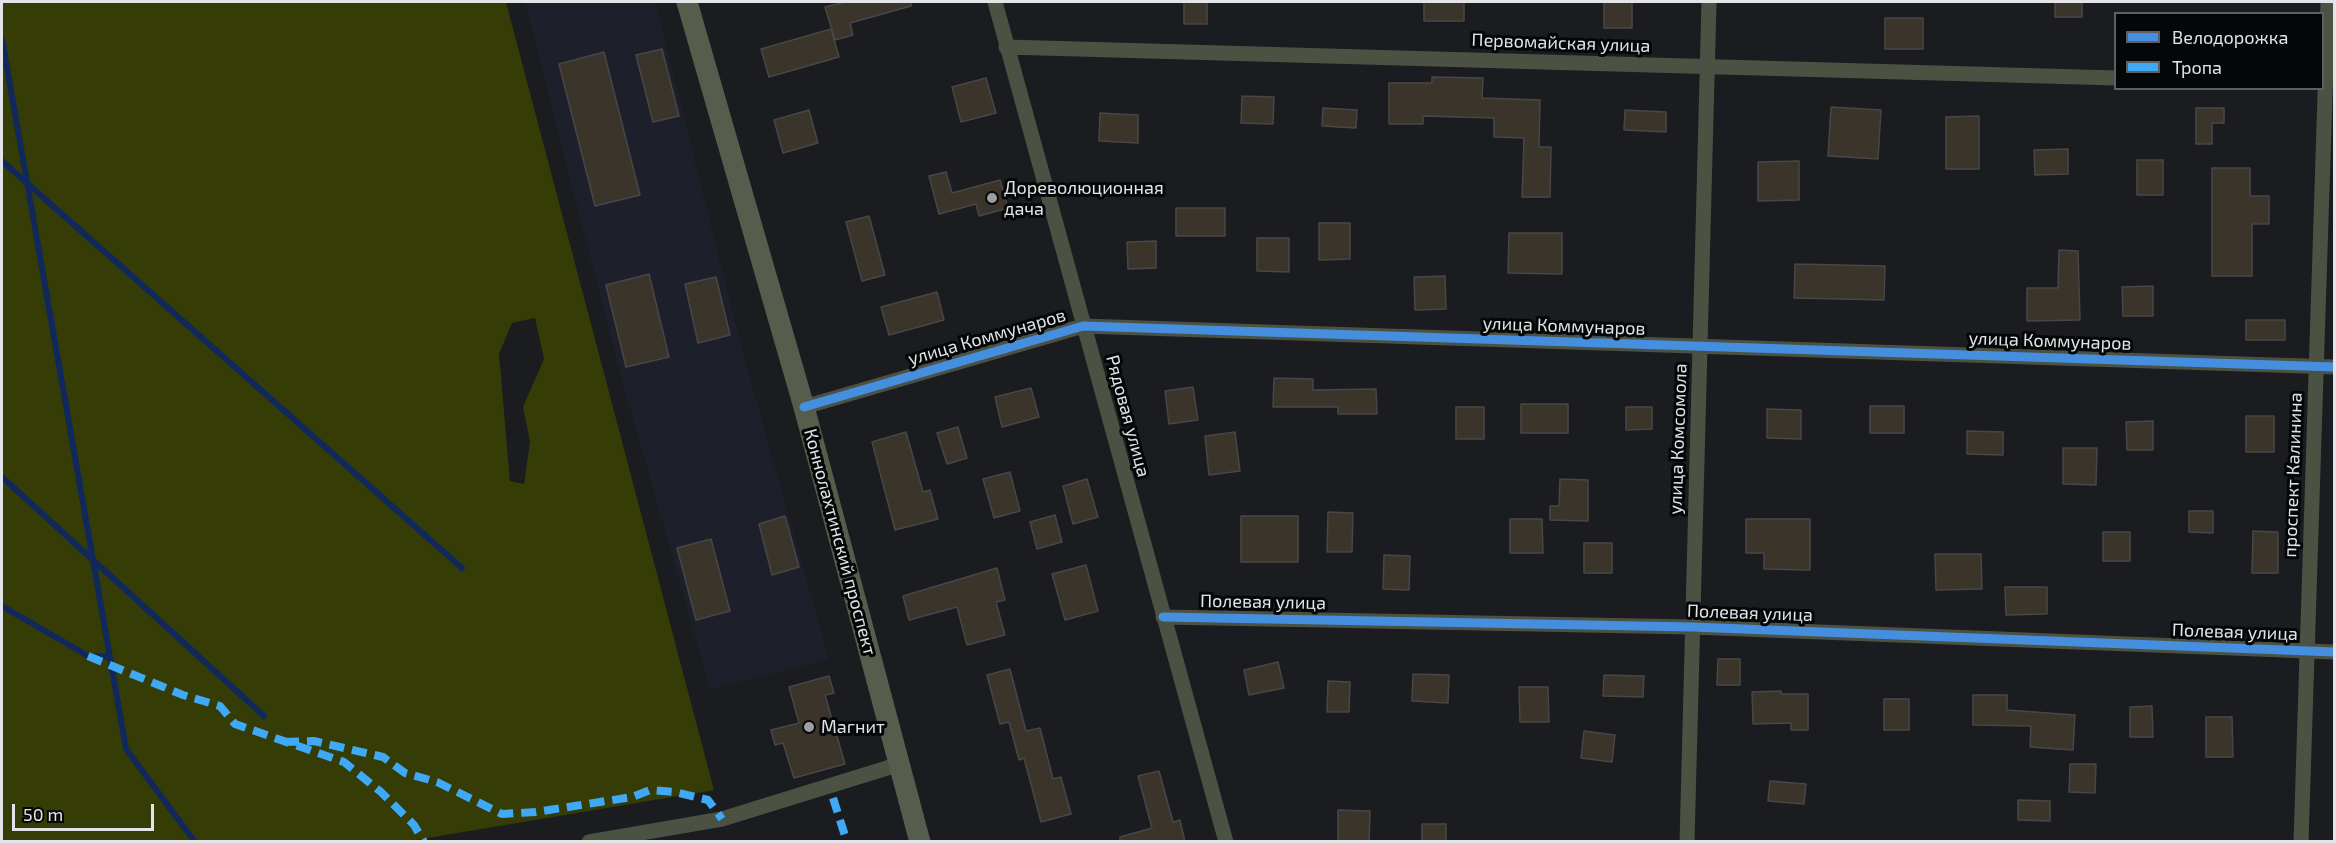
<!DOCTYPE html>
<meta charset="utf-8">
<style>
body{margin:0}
#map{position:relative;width:2336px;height:843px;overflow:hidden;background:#1a1c1f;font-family:"Exo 2",sans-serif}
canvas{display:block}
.frame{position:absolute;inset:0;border:3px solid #e2e4e8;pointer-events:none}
.legend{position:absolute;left:2114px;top:12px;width:210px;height:78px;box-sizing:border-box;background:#050608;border:2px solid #5d5f62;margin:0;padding:8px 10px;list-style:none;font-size:18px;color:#e2e4e8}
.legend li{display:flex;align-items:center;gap:12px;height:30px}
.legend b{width:30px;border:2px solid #5d5f62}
.scale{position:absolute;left:12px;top:804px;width:142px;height:27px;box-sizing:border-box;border:3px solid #e2e4e8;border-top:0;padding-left:8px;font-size:18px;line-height:21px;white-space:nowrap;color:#e2e4e8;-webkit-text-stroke:4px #050608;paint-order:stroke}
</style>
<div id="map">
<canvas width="2336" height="843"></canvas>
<div class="frame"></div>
<ul class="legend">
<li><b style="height:8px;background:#468fdf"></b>Велодорожка</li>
<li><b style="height:8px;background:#3fa9f5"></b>Тропа</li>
</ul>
<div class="scale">50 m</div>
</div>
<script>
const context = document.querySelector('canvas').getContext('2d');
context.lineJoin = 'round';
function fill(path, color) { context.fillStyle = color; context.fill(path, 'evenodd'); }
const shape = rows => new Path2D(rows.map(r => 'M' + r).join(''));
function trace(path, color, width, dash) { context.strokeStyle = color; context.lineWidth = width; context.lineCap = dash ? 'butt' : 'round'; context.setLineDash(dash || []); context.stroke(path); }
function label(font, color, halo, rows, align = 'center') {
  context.font = font + ' "Exo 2",sans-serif'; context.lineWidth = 6; context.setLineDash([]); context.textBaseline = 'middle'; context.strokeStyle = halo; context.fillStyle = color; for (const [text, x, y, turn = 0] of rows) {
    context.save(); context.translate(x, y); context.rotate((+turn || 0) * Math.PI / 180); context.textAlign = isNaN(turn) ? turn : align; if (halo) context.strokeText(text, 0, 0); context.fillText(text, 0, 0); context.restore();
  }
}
const built = shape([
 [525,2,655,2,739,339,829,659,710,689,618,366]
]);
const green = shape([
 [2,2,506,2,714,790,410,841,2,841],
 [535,318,544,359,523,407,530,442,524,484,510,481,499,354,512,323]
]);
const stream = shape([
 [2,39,126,749,195,842],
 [2,161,462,568],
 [2,477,264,716],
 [2,606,88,656,108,657]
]);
const building = shape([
 [845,2,911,2,911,6,850,23,853,35,835,40,825,7,845,2],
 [1184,2,1207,2,1207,24,1184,24,1184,2],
 [1424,2,1464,2,1464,21,1424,21,1424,2],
 [1604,2,1632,2,1632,28,1604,28,1604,2],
 [2055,2,2082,2,2082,17,2055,17,2055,2],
 [1885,18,1923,18,1923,49,1885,49,1885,18],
 [831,29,839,57,769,77,761,49,831,29],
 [662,49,679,116,653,122,636,55,662,49],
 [604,52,640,195,595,206,559,64,604,52],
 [1432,77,1483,78,1482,98,1540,100,1539,147,1551,147,1550,197,1522,197,1524,138,1494,137,1494,118,1423,116,1423,124,1389,124,1389,83,1432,83,1432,77],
 [986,78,996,113,961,122,952,87,986,78],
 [1242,96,1274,97,1273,124,1241,123,1242,96],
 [1831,107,1881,110,1878,159,1828,156,1831,107],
 [1323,108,1357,110,1356,128,1322,126,1323,108],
 [2196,108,2224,108,2224,123,2212,123,2212,144,2196,144,2196,108],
 [809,110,818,143,783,153,774,120,809,110],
 [1625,110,1666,112,1666,132,1624,130,1625,110],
 [1100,113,1138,115,1138,143,1099,141,1100,113],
 [1979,116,1979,169,1946,169,1946,117,1979,116],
 [2068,149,2068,174,2035,175,2034,150,2068,149],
 [2137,160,2163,160,2163,195,2137,195,2137,160],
 [1799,161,1799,200,1758,201,1758,162,1799,161],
 [2212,168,2250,168,2250,196,2269,196,2269,224,2252,224,2252,276,2212,276,2212,168],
 [946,172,952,193,1000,180,1008,208,979,216,976,204,939,214,929,176,946,172],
 [1176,208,1225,208,1225,236,1176,236,1176,208],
 [869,216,885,275,862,281,846,222,869,216],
 [1319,223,1350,223,1350,259,1319,260,1319,223],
 [1509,233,1562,233,1562,274,1508,273,1509,233],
 [1257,238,1289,238,1289,272,1257,271,1257,238],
 [1156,241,1156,268,1128,269,1127,242,1156,241],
 [2059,250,2078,251,2080,320,2027,321,2027,288,2058,288,2059,250],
 [1795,264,1885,266,1884,300,1794,298,1795,264],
 [649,274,669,357,626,367,606,285,649,274],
 [1445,276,1446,309,1415,310,1414,277,1445,276],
 [716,277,730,335,698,343,685,284,716,277],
 [2153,286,2153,316,2123,316,2122,287,2153,286],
 [937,292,944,320,889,335,881,307,937,292],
 [2246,320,2285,320,2285,340,2246,340,2246,320],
 [1274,378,1313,379,1313,390,1376,389,1377,414,1338,414,1338,407,1273,407,1274,378],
 [1193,387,1198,420,1169,424,1165,391,1193,387],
 [1031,388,1039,417,1002,427,995,397,1031,388],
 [1521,404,1568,404,1568,433,1521,433,1521,404],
 [1870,406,1904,406,1904,433,1870,433,1870,406],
 [1456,407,1484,407,1484,439,1456,439,1456,407],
 [1626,407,1652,407,1652,429,1626,430,1626,407],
 [1767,409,1801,410,1801,439,1767,438,1767,409],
 [2246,416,2274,416,2274,452,2246,452,2246,416],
 [2153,421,2153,450,2127,450,2126,422,2153,421],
 [958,427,967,458,947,464,937,433,958,427],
 [1967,431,2003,432,2003,455,1967,454,1967,431],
 [906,432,923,492,930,490,938,519,895,530,872,442,906,432],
 [1235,432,1240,471,1209,475,1205,436,1235,432],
 [2063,448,2097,448,2096,485,2063,484,2063,448],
 [1010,472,1020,511,994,518,983,479,1010,472],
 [1087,479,1098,517,1073,524,1063,486,1087,479],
 [1560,479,1588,480,1588,521,1550,520,1550,506,1559,506,1560,479],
 [2189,511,2213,511,2213,533,2189,532,2189,511],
 [1328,512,1353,513,1352,552,1327,552,1328,512],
 [1055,515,1062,542,1037,549,1030,522,1055,515],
 [785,516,799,567,772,575,759,524,785,516],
 [1241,516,1298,516,1298,562,1241,562,1241,516],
 [1510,519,1542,519,1543,553,1510,553,1510,519],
 [1746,519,1810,519,1810,570,1764,569,1764,553,1746,553,1746,519],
 [2253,531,2278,532,2278,573,2252,573,2253,531],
 [2103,532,2130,532,2130,561,2103,561,2103,532],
 [711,539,730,611,696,620,677,548,711,539],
 [1584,543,1612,543,1612,573,1584,573,1584,543],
 [1935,554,1981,554,1982,589,1936,590,1935,554],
 [1384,555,1410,556,1409,590,1383,589,1384,555],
 [1086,565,1098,611,1065,620,1052,574,1086,565],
 [997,568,1005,600,996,602,1005,635,967,645,957,607,909,620,903,596,997,568],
 [2005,587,2047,587,2047,614,2006,615,2005,587],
 [1718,659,1740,659,1740,685,1717,685,1718,659],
 [1278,662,1284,688,1249,695,1244,670,1278,662],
 [1010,669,1026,731,1040,728,1053,779,1061,777,1071,814,1041,822,1024,758,1019,760,1009,722,1000,724,987,675,1010,669],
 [1413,674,1449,675,1448,703,1412,701,1413,674],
 [1604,675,1644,676,1643,697,1603,696,1604,675],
 [829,676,834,693,825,695,845,764,794,778,783,743,775,745,771,730,799,723,789,687,829,676],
 [1328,681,1350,682,1349,712,1327,712,1328,681],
 [1519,687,1548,687,1549,722,1520,722,1519,687],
 [1781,691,1781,694,1808,694,1808,730,1791,730,1791,723,1753,724,1752,692,1781,691],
 [1973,695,2007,695,2007,710,2075,715,2073,750,2030,747,2031,726,1973,725,1973,695],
 [1884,699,1909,699,1909,730,1884,730,1884,699],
 [2152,706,2153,737,2130,737,2130,707,2152,706],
 [2206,717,2232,717,2233,757,2206,757,2206,717],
 [1584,731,1615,735,1612,762,1581,758,1584,731],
 [2070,764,2096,764,2095,793,2069,792,2070,764],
 [1159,771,1173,822,1180,820,1185,842,1120,842,1120,837,1152,828,1138,776,1159,771],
 [1770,781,1806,784,1804,804,1768,801,1770,781],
 [2018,800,2050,801,2050,821,2018,820,2018,800],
 [1338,810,1370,811,1369,842,1338,842,1338,810],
 [1422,824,1446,824,1446,842,1422,842,1422,824]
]);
const street = shape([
 [995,2,1226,842],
 [1006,47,2116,78],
 [804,407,1083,326,2334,367],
 [1163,617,1692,627,2334,652],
 [589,842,722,819,900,764],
 [1687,842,1709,2],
 [2301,842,2328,2]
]);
const secondary = shape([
 [687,2,804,407,920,842]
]);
const quiet = shape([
 [88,656,183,695,220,706,235,724,344,762,381,792,414,825,424,842],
 [284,742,314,741,383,757,405,773,437,782,502,814,536,812,632,797,650,790,675,792,708,800,722,819],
 [833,798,847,842]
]);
const cycleway = shape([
 [804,407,1083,326,2334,367],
 [1163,617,1692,627,2334,652]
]);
const markers = [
 [992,198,6,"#9c9ea2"],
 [809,727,6,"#9c9ea2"]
];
const streetNames = [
 ["Первомайская улица",1561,43,2],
 ["улица Коммунаров",1564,326,2],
 ["улица Коммунаров",987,337,-16],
 ["улица Коммунаров",2050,341,2],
 ["Рядовая улица",1128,416,75],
 ["улица Комсомола",1678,439,-88],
 ["проспект Калинина",2293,475,-88],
 ["Коннолахтинский проспект",840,542,75],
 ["Полевая улица",1263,602,1],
 ["Полевая улица",1750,613,2],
 ["Полевая улица",2235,632,2]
];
const poiNames = [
 ["Дореволюционная",1004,188],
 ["дача",1004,209],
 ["Магнит",821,727]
];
fill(built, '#1d202a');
fill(green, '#353c06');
trace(stream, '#10285c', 6);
fill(building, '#3a342b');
trace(building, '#484748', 1.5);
trace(street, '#4b5244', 15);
trace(secondary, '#565d4c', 21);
trace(quiet, '#3fa9f5', 8, [15, 8]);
trace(cycleway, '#468fdf', 9);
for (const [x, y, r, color] of markers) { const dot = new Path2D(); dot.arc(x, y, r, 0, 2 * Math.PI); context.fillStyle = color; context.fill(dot); trace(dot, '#050608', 2); }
label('18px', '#e2e4e8', '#050608', streetNames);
label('18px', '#e2e4e8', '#050608', poiNames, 'left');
</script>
